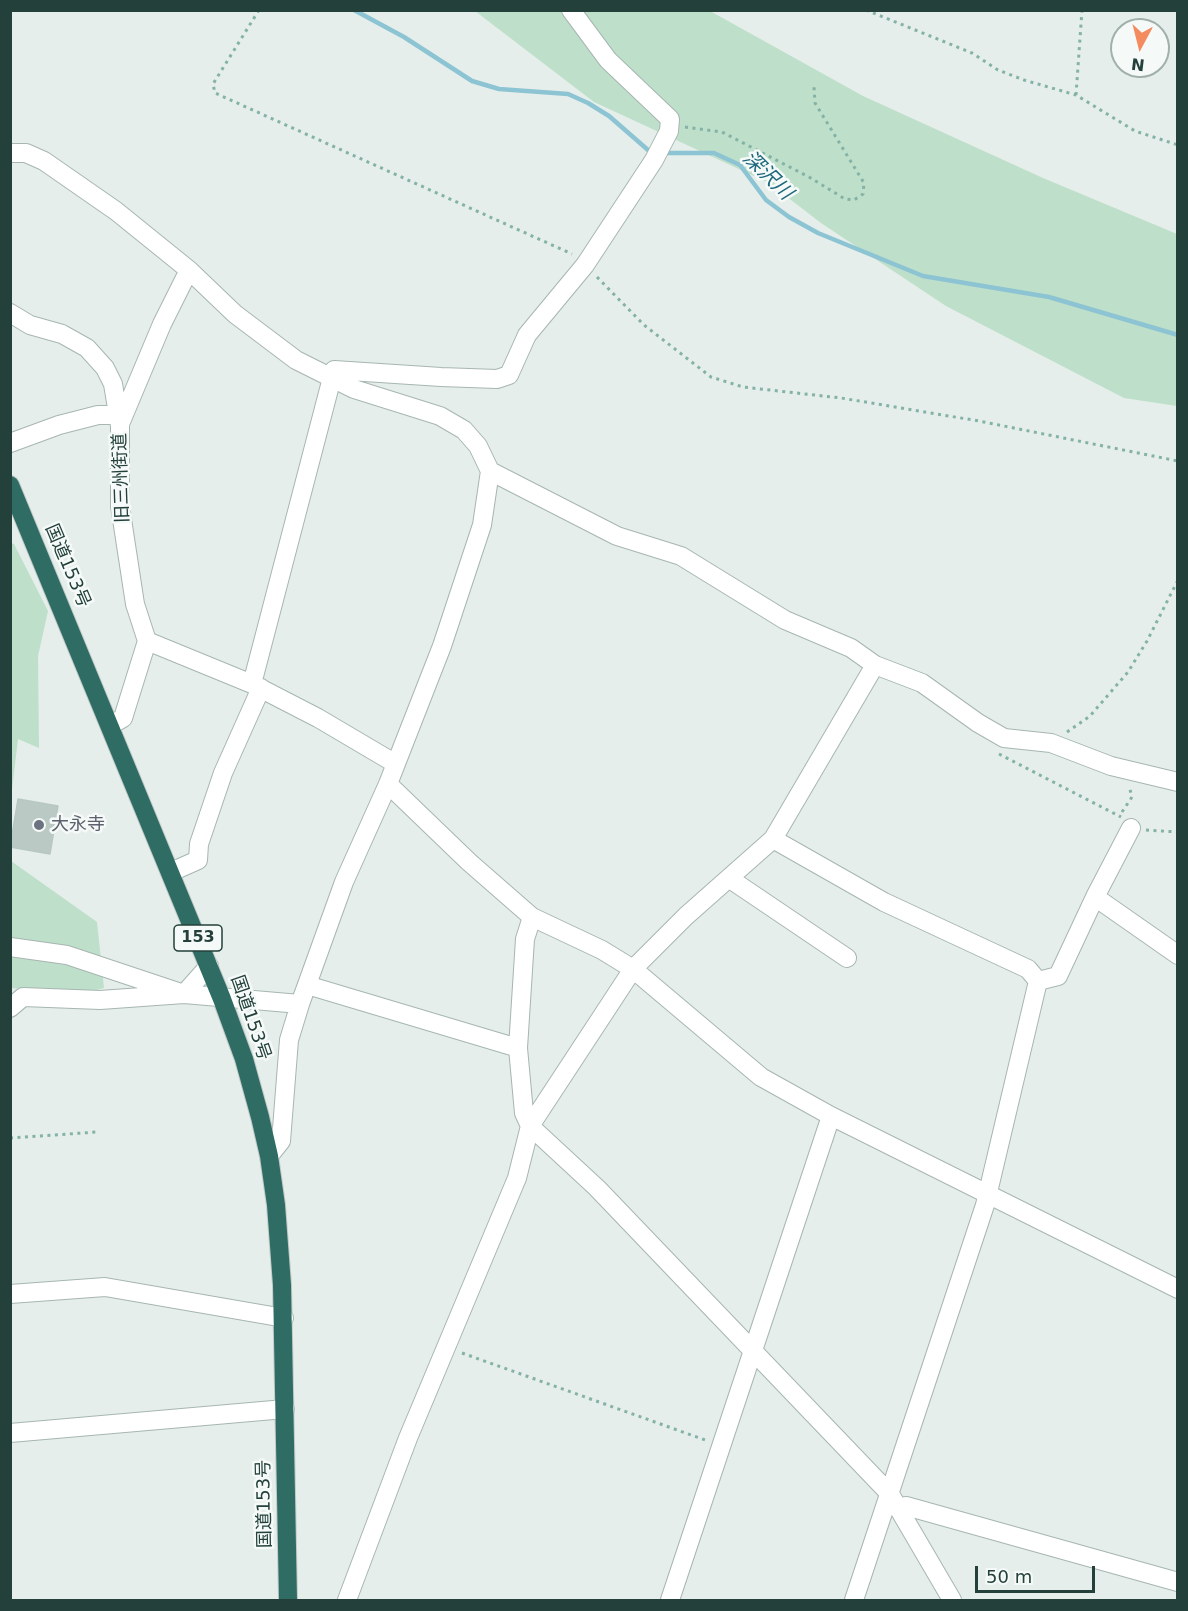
<!DOCTYPE html>
<meta charset="utf-8">
<style>
body{margin:0}
#map{position:relative;width:1188px;height:1611px;overflow:hidden;background:#e5eeea;font-family:"DejaVu Sans",sans-serif}
canvas{display:block}
.frame{position:absolute;inset:0;border:12px solid #23403a;pointer-events:none}
.north{position:absolute;left:1110px;top:18px;width:60px;height:60px;box-sizing:border-box;background:#f5faf8;border:2px solid #a1b0ac;border-radius:50%;rotate:187deg;font-size:16px;font-weight:700;line-height:24px;text-align:center;color:#23403a}
.north::after{content:'';display:block;margin:auto;width:21px;height:27px;background:#f38b5e;clip-path:polygon(50% 0,100% 100%,50% 72%,0 100%)}
.scale{position:absolute;left:975px;top:1566px;width:120px;height:27px;box-sizing:border-box;border:3px solid #23403a;border-top:0;padding-left:8px;font-size:18px;line-height:21px;white-space:nowrap;color:#23403a;-webkit-text-stroke:4px #f5faf8;paint-order:stroke}
</style>
<div id="map">
<canvas width="1188" height="1611"></canvas>
<div class="frame"></div>
<div class="north">N</div>
<div class="scale">50 m</div>
</div>
<script>
const context = document.querySelector('canvas').getContext('2d');
context.lineJoin = 'round';
function fill(path, color) { context.fillStyle = color; context.fill(path, 'evenodd'); }
const shape = rows => new Path2D(rows.map(r => 'M' + r).join(''));
function trace(path, color, width, dash) { context.strokeStyle = color; context.lineWidth = width; context.lineCap = dash ? 'butt' : 'round'; context.setLineDash(dash || []); context.stroke(path); }
function label(font, color, halo, rows, align = 'center') {
  context.font = font + ' "DejaVu Sans","Noto Sans JP",sans-serif'; context.lineWidth = 5; context.setLineDash([]); context.textBaseline = 'middle'; context.strokeStyle = halo; context.fillStyle = color; for (const [text, x, y, turn = 0] of rows) {
    context.save(); context.translate(x, y); context.rotate((+turn || 0) * Math.PI / 180); context.textAlign = isNaN(turn) ? turn : align; if (halo) context.strokeText(text, 0, 0); context.fillText(text, 0, 0); context.restore();
  }
}
const green = shape([
 [475,11,710,11,863,96,1043,178,1177,234,1177,406,1124,398,946,306,821,223,769,183,594,102],
 [11,543,14,544,48,611,38,656,39,748,18,739,11,798],
 [11,861,97,922,104,988,77,995,12,988,11,991]
]);
const stream = shape([
 [354,10,404,37,472,81,499,89,568,94,588,103,609,116,648,150,654,151],
 [662,153,714,153,740,165,766,200,789,217,818,233,923,276,1049,297,1178,335]
]);
const building = shape([
 [18,799,58,806,50,854,10,847,18,799]
]);
const path = shape([
 [259,10,213,84,215,93,572,254],
 [866,10,972,53,998,70,1024,80,1076,95,1135,131,1178,145],
 [1076,95,1082,10],
 [685,127,722,132,809,177,845,199,854,200,863,194,864,183,815,103,814,87],
 [597,277,644,325,711,377,743,387,841,398,979,421,1178,461],
 [1067,732,1090,716,1128,672,1147,641,1178,580],
 [999,754,1121,817],
 [1122,812,1132,797,1129,786],
 [1146,830,1178,832],
 [10,1138,97,1132],
 [462,1353,708,1441]
]);
const minor = shape([
 [10,153,26,153,44,161,116,211,189,270,235,314,296,360,354,389,440,416,464,430,478,446,490,471,482,525,442,646,388,784,344,882,300,1004,289,1040,281,1141,269,1156],
 [10,313,30,325,62,334,87,348,105,368,113,384,120,426,120,506,135,604,147,641,123,718,111,725],
 [120,424,162,324,189,270],
 [10,443,59,425,98,415,118,415],
 [490,471,617,536,681,556,785,620,851,648,875,665,922,683,978,723,1004,738,1051,743,1111,766,1178,782],
 [147,641,252,684,318,718,396,764],
 [252,684,334,370,441,377,497,379,509,375,527,335,585,265,654,160,669,131,670,119,608,60,571,10],
 [388,784,469,862,532,917,602,950,633,969,761,1077,831,1116,1178,1289],
 [773,839,884,902,1028,969,1038,981],
 [171,872,198,860,199,844,223,773,261,688],
 [730,879,847,958],
 [1095,897,1131,828],
 [532,917,525,939,518,1048,524,1113,530,1126,597,1188,890,1494,952,1600],
 [10,947,67,955,184,994,209,966],
 [1038,981,1058,976,1095,897,1178,955],
 [307,985,518,1048],
 [10,1008,23,997,100,1000,184,994,300,1004],
 [10,1294,105,1287,284,1318],
 [10,1433,285,1409],
 [897,1508,906,1506,1178,1582],
 [347,1600,408,1438,517,1178,530,1126,633,969,686,916,773,839,875,665],
 [670,1600,831,1116],
 [854,1600,985,1205,1038,981]
]);
const highway = shape([
 [10,485,222,999,244,1059,260,1117,269,1156,276,1205,282,1285,288,1600]
]);
const markers = [
 [39,825,6,"#6b7280"]
];
const shields = [
 [198,938,48]
];
const shieldNames = [
 ["153",198,938]
];
const streetNames = [
 ["旧三州街道",122,478,-92],
 ["国道153号",67,566,67],
 ["国道153号",250,1018,71],
 ["国道153号",265,1504,-91]
];
const worshipNames = [
 ["大永寺",51,825]
];
const waterNames = [
 ["深沢川",767,176,44]
];
fill(green, '#bedfc9');
trace(stream, '#8dc4d3', 4.5);
fill(building, '#bac9c4');
trace(building, '#b7c8c2', 1.5);
trace(minor, '#a7b6b2', 20);
trace(highway, '#c1cac8', 20);
trace(path, '#85b2a6', 3, [3, 4.5]);
trace(minor, '#fff', 18);
trace(highway, '#2f6d64', 18);
for (const [x, y, r, color] of markers) { const dot = new Path2D(); dot.arc(x, y, r, 0, 2 * Math.PI); context.fillStyle = color; context.fill(dot); trace(dot, '#f5faf8', 2); }
for (const [x, y, w] of shields) { const box = new Path2D(); box.roundRect(x - w / 2, y - 13, w, 26, 4.5); context.fillStyle = '#f5faf8'; context.fill(box); trace(box, '#23403a', 1.5); }
label('bold 16px', '#23403a', null, shieldNames);
label('18px', '#23403a', '#f5faf8', streetNames);
label('18px', '#5b616d', '#f5faf8', worshipNames, 'left');
label('italic 20px', '#1c677d', '#f5faf8', waterNames);
</script>
